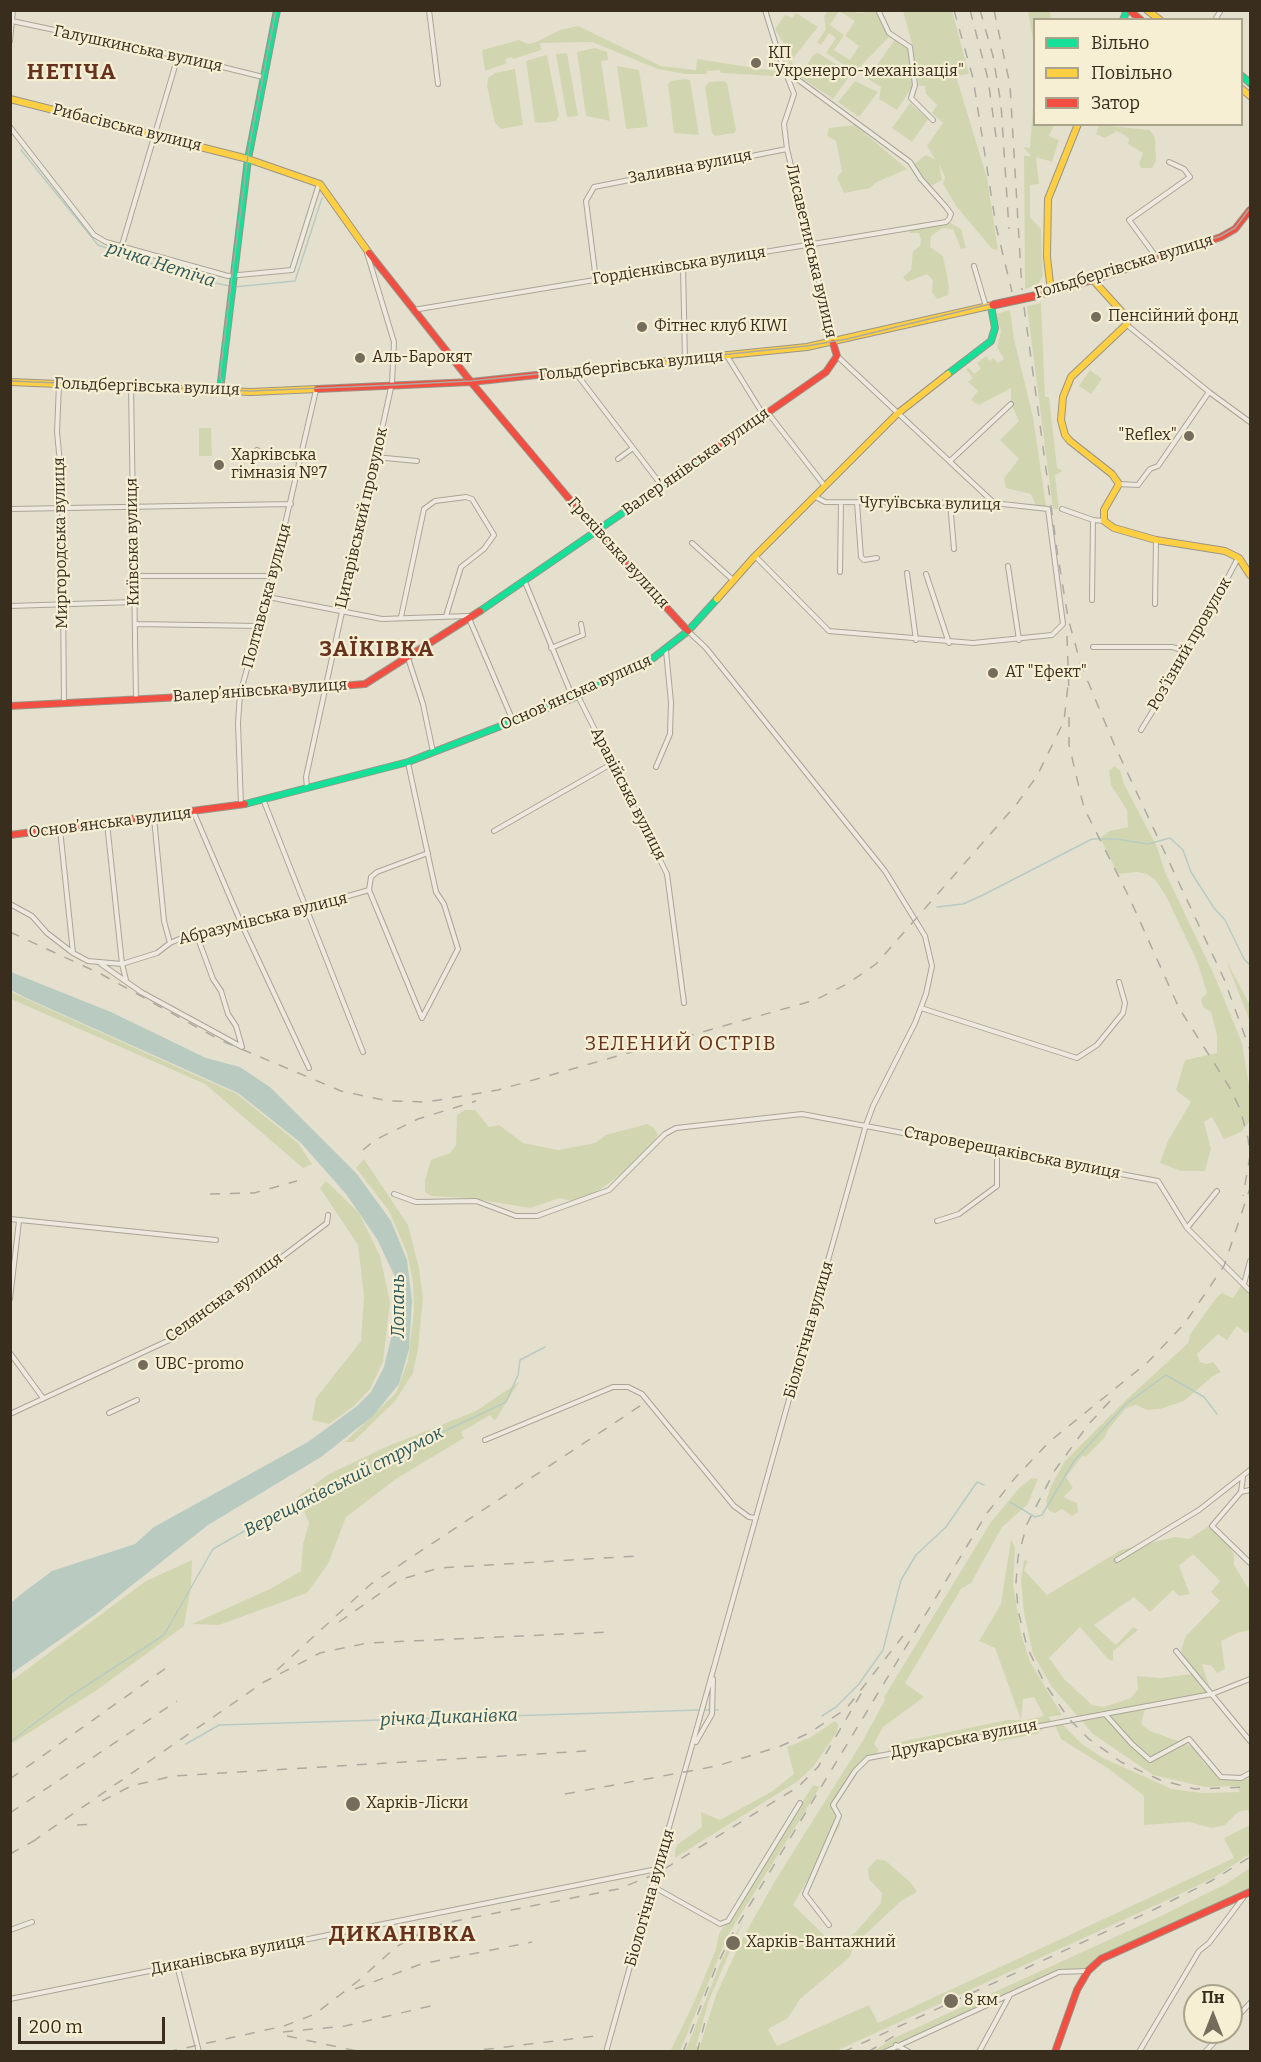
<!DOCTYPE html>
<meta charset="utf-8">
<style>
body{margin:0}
#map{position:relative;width:1261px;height:2062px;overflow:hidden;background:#e5e0ce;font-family:Bitter,serif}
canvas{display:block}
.frame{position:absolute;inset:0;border:12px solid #392e1e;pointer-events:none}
.legend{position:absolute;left:1033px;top:18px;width:210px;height:108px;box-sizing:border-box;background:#f6efd4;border:2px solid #aaa28b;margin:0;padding:8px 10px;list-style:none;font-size:18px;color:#392e1e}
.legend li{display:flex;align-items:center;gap:12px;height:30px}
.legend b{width:30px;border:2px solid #aaa28b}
.north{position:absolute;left:1183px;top:1984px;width:60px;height:60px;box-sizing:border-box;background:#f6efd4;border:2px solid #aaa28b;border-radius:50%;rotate:0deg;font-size:16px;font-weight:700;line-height:24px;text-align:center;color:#392e1e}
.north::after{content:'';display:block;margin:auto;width:21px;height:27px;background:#756c5c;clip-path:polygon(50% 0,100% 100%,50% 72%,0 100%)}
.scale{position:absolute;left:18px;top:2017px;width:147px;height:27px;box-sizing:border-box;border:3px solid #392e1e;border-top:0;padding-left:8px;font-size:18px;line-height:21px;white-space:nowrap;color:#392e1e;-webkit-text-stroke:4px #f6efd4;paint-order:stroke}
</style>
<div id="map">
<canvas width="1261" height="2062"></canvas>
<div class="frame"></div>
<ul class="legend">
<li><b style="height:8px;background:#16e098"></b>Вільно</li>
<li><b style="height:8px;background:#ffcf43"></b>Повільно</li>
<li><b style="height:8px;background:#f24e42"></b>Затор</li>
</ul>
<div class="north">Пн</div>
<div class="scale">200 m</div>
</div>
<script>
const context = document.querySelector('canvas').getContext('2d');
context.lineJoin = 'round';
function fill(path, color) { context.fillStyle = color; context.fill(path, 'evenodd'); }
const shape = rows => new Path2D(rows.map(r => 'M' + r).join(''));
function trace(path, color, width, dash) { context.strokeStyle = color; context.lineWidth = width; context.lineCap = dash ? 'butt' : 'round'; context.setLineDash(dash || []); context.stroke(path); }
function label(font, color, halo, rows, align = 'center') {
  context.font = font + ' Bitter,serif'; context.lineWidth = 4.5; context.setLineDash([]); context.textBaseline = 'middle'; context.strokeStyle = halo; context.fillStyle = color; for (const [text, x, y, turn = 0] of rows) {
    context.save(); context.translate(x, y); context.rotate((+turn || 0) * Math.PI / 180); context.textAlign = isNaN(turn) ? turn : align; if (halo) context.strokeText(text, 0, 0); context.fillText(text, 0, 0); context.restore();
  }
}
const green = shape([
 [828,11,853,11,858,13,877,11,889,37,855,72,826,53,836,38,829,33,821,45,817,42,826,29,824,16],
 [839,11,855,21,845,36,859,46,850,60,834,50,844,35,830,25],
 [903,11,952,11,969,74,956,76,987,178,998,250,992,249,957,207,943,184,945,177,939,164,942,180,931,186,925,182,914,164,926,155,935,159,927,146,943,123,932,113,937,105,926,94,925,86,919,86,913,47],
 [1028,11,1050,11,1051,19,1034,20,1034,47],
 [796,13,818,27,791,61,797,71,795,73,793,72,785,56,789,53,775,29,785,15,792,18],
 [578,26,661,66,696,70,697,59,774,71,780,69,778,64,782,67,783,72,782,76,774,76,721,73,720,70,707,71,707,74,685,74,658,69,592,42,540,43,541,50,513,59,512,57,505,59,507,63,485,71,482,50,519,40,528,44,534,43,560,30],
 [895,39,908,49,914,84,897,110,879,99,881,87,868,79],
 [595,48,607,52,608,60,601,61,610,121,586,116,577,52],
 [567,53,578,116,567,117,556,54],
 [818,53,851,74,833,99,800,77,813,55],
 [547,55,559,115,556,121,539,123,535,122,526,61],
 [617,66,639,70,648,127,626,129],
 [515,69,523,125,501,129,495,123,487,86,488,78,495,73],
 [685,79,690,80,699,135,674,133,668,84,671,81],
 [724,81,727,83,736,130,734,133,715,136,712,133,705,87,709,82],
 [855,81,878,92,859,117,838,102],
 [910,103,928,119,912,142,892,128],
 [1033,106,1034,124,1054,125,1049,136,1059,140,1052,162,1036,157,1039,184,1030,185,1030,217,1041,229,1043,275,1038,285,1025,289,1024,156,1031,156,1023,147,1030,148],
 [855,125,907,169,877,182,870,188,844,193,837,178,842,171,836,141,827,136,829,128],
 [1099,125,1150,130,1155,138,1156,161,1152,168,1141,168,1139,164,1143,153,1128,144,1129,138,1117,131,1105,138,1096,134],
 [945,220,961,229,966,248,961,249,953,229,943,228,931,236,930,247,943,256,949,286,948,295,937,299,932,292,933,280,927,274,907,282,903,277,911,270,913,251,920,246,921,240,919,233,910,233,911,225],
 [1041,303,1045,397,1049,397,1057,468,1063,471,1055,475,1059,509,1053,509,1027,306],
 [1010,310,1014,339,1033,417,1046,506,1036,506,1031,494,1006,488,1004,478,1019,459,1000,440,1019,421,1011,404,1011,388,979,405,971,400,978,391,968,382,973,378,966,369,969,368,974,374,981,369,977,363,986,356,990,361,993,358,998,363,1004,359,997,347,1001,331,996,314],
 [1090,370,1102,379,1091,394,1079,386],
 [199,428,211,428,212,456,199,456],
 [1114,766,1120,770,1124,784,1157,847,1165,872,1215,977,1242,1043,1250,1091,1250,1121,1241,1132,1224,1139,1212,1117,1204,1122,1211,1149,1205,1171,1181,1171,1160,1163,1168,1141,1191,1102,1176,1090,1185,1060,1217,1053,1217,1035,1211,1012,1203,1007,1201,999,1207,993,1197,961,1166,896,1156,881,1147,874,1137,872,1118,874,1100,838,1110,831,1128,827,1127,810,1111,785,1109,771],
 [1226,960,1250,1005,1250,1025,1250,1022],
 [11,992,237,1094,298,1143,312,1164,303,1168,205,1084,11,999],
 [465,1110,475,1110,489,1127,499,1125,523,1143,558,1150,595,1143,606,1135,647,1124,654,1128,658,1135,655,1141,621,1174,594,1194,572,1201,560,1198,530,1208,470,1198,431,1196,425,1192,425,1180,431,1160,450,1153,456,1145,457,1115],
 [364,1159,408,1225,419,1268,423,1298,418,1349,413,1373,395,1401,353,1442,345,1442,396,1393,408,1361,414,1310,413,1282,407,1253,389,1211,356,1168],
 [326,1181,359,1213,380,1256,390,1302,383,1362,370,1389,354,1406,329,1424,312,1420,316,1398,361,1341,364,1296,358,1245,320,1188],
 [1241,1286,1250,1294,1250,1332,1245,1333,1237,1326,1227,1340,1218,1334,1197,1354,1200,1362,1206,1364,1213,1362,1221,1372,1213,1376,1184,1401,1160,1409,1147,1410,1136,1405,1126,1408,1107,1431,1105,1437,1086,1457,1082,1456,1066,1477,1073,1488,1063,1497,1077,1503,1078,1512,1072,1516,1062,1509,1055,1513,1049,1511,1046,1501,1051,1486,1065,1461,1125,1401,1188,1343,1191,1333,1217,1297,1222,1293,1233,1298],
 [519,1382,496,1419,494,1420,490,1415,461,1432,464,1438,396,1479,346,1517,328,1564,307,1593,219,1625,192,1624,270,1589,301,1571,303,1544,309,1523,298,1496,329,1474,386,1447,476,1411],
 [1032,1478,1038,1479,1027,1505,1002,1527,971,1583,961,1589,905,1683,924,1697,883,1727,874,1744,878,1749,877,1756,863,1761,833,1805,840,1825,793,1905,824,1935,836,1943,855,1933,881,1903,882,1893,869,1879,868,1868,877,1859,886,1861,911,1883,917,1892,901,1901,854,1945,850,1957,800,1999,788,2018,768,2029,777,2046,869,2005,878,2023,1061,1939,1234,1858,1224,1838,1250,1825,1250,1854,1213,1878,1176,1896,836,2051,685,2052,722,1959,744,1919,709,2000,696,2046,700,2046,716,1995,741,1941,775,1881,862,1742,885,1700,884,1697,991,1522,1020,1487],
 [1209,1526,1227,1540,1234,1555,1234,1565,1250,1591,1250,1630,1237,1633,1221,1641,1225,1669,1217,1673,1212,1666,1202,1664,1209,1686,1205,1695,1146,1706,1141,1724,1150,1731,1192,1746,1205,1764,1221,1777,1234,1777,1250,1771,1250,1815,1248,1810,1238,1812,1225,1825,1212,1828,1189,1822,1144,1825,1144,1796,1109,1769,1061,1739,1054,1722,1060,1722,1082,1744,1103,1758,1172,1789,1203,1793,1240,1792,1237,1786,1205,1787,1153,1775,1093,1734,1052,1687,1033,1654,1024,1613,1021,1580,1024,1560,1028,1561,1024,1570,1047,1595,1121,1550,1175,1537,1189,1539],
 [1193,1554,1220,1581,1211,1592,1220,1601,1186,1636,1181,1650,1192,1674,1160,1678,1137,1676,1138,1689,1131,1698,1103,1707,1092,1705,1064,1679,1049,1658,1080,1627,1108,1659,1113,1661,1113,1651,1138,1630,1133,1627,1116,1645,1094,1625,1134,1597,1150,1612,1173,1590,1179,1596,1190,1594,1179,1566],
 [1011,1539,1015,1548,1013,1584,1021,1634,1030,1662,1062,1715,1048,1717,1052,1721,1037,1734,989,1743,984,1734,888,1750,890,1744,1007,1720,1021,1720,995,1648,979,1641,1001,1604],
 [1034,1697,1044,1716,1021,1721,1023,1699],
 [192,1560,191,1587,184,1626,97,1690,11,1744,11,1681,146,1581],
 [835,1721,838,1724,837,1732,813,1767,798,1781,675,1858,675,1849,678,1844,702,1827,701,1812,720,1820,771,1792,794,1774,787,1747,811,1737],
 [813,1785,820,1787,728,1935,680,2051,670,2052,695,2000,716,1949,719,1934],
 [1250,1868,1250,1890,1101,1959,1088,1971,1059,1972,887,2051,872,2052,894,2038,1161,1916,1224,1885]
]);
const water = shape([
 [11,972,111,1012,206,1058,240,1067,270,1087,357,1174,391,1221,407,1260,412,1301,409,1349,399,1384,373,1416,321,1457,208,1525,92,1617,11,1674,11,1603,20,1595,52,1571,135,1544,154,1527,308,1442,357,1406,371,1392,384,1367,394,1326,395,1277,377,1239,346,1194,301,1143,238,1093,24,997,11,990]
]);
const stream = shape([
 [21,150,98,245,189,277,229,286],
 [234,287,295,281,322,198],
 [937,907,963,904,983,895,1092,839,1116,839,1148,844,1170,838,1183,850,1191,872,1214,908,1225,920,1244,959,1250,965],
 [1010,1502,1035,1517,1042,1515,1074,1461,1126,1404,1166,1375,1204,1397,1217,1414],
 [704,1710,718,1710],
 [822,1716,836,1707,859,1684,883,1650,901,1580,916,1555,946,1527,977,1482,984,1485],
 [10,1742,72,1695,164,1635,213,1549,295,1502,506,1402,518,1375,520,1360,545,1347],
 [186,1744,219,1725,699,1710]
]);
const street = shape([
 [429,10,438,84],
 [765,10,780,58,794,94,784,124,787,149,833,342],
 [878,10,889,33,910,47,915,85,911,98,933,120],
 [1215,20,1221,10],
 [12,21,178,56,263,77],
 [10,41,13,10],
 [10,127,94,235,106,242,228,276,292,270,319,184],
 [122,245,178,56],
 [1157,258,1129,220,1190,177,1184,169,1169,162],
 [683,266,685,360],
 [974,266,986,307],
 [596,280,586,201,594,187,787,149],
 [413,310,946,222,949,219,951,214,946,207,921,179,910,162,797,79,788,79],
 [1127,325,1209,392,1250,422],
 [727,356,761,411,768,413,824,485],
 [837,356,993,502],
 [575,372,662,486],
 [59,384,57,432,62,484,64,703],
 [131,386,136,699],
 [257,450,268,456,300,460],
 [375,457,417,461],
 [618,459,633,448],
 [950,461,1011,404],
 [1119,484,1138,485,1150,469,1158,466,1209,392],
 [950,502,954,549],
 [857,503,861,557,864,560,877,558],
 [10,509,291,504],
 [1062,509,1093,520,1104,521],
 [692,543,733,580],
 [755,556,829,631,973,643,1052,635,1063,624,1048,509,993,503,825,502,814,496],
 [1008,566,1019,640],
 [840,572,841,503],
 [907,573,916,640],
 [926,574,949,643],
 [134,576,273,576],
 [525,582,573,698],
 [268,597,382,619,468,616,513,721],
 [1092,600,1093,520],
 [1155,604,1156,540],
 [10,606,134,602],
 [401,617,424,509,435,501,466,497,472,499,494,535,484,549,461,567,446,616],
 [135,624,260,626],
 [1093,647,1172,647,1189,652],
 [551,648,583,635,581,624],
 [408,658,423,704,433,752],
 [578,696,667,874,684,1003],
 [1141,730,1189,652,1238,558],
 [408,763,436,892,444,904,458,949,422,1018],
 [656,767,670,734,671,702,666,651],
 [307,788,306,777,392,383,394,342,367,253],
 [263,799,363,1052],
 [241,805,238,723,240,694,273,576,316,390],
 [194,813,242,925,309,1068],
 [154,818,164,921,170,943],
 [107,823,122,964,126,980],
 [60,829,73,953],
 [494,831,613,763],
 [369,890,422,1018],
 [10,904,32,916,47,933,73,953,88,961,122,964,157,953,170,943,184,937,251,924,369,890,371,877,377,872,428,853],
 [197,936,213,979,221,991,228,1014,236,1026,242,1047],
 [101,964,141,992,242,1047],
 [921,1008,1077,1058,1097,1045,1123,1013,1125,1003,1119,982],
 [394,1194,416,1202,476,1201,516,1216,537,1216,609,1190,665,1134,676,1128,802,1114,1158,1181,1187,1228,1250,1291],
 [10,1219,216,1240],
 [937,1221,959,1214,997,1186,997,1152],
 [1187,1228,1217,1191],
 [1244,1284,1250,1261],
 [10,1299,19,1221],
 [10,1353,43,1398],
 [109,1413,137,1400],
 [10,1414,176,1337,327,1223,328,1215],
 [485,1440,613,1387,628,1387,642,1394,734,1506,749,1517,756,1518],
 [1243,1477,1241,1492,1212,1526,1250,1563],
 [1241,1492,1250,1490],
 [1117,1560,1199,1510,1250,1470],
 [1176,1651,1250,1741],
 [1105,1714,1132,1744,1150,1760,1189,1739,1221,1777,1241,1778,1250,1773],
 [696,1742,712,1714,713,1679],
 [652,1886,720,1924,728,1921,800,1803],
 [829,1925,805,1894,839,1816,833,1805,855,1771,868,1758,1212,1694,1250,1679],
 [10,1930,32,1922],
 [177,1965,199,2052],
 [10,1999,657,1869],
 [1231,2024,1250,2003],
 [896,2045,909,2052],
 [606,2052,866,1125,873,1106,915,1023,926,994,932,966,925,936,885,871,706,648,688,631],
 [885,2052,1059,1972,1088,1971],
 [979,2052,1010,1995],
 [1139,2052,1199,1951,1209,1943,1243,1898],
 [1205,2052,1224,2032]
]);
const fast = shape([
 [1123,20,1127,10],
 [1242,76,1250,83],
 [948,374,991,341,995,328,991,306],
 [220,390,248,159,277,10],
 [480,611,704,457],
 [245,804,408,762,573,698,652,659,688,631,717,599]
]);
const slow = shape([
 [1147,10,1160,20],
 [1242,89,1250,96],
 [10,99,248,159,320,184,369,253],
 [1093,280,1122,312,1127,324,1071,377,1063,397,1061,420,1065,435,1070,441,1112,474,1119,484,1104,510,1104,521,1114,528,1156,540,1225,551,1239,558,1250,575],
 [1051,292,1047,257,1048,199,1078,124],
 [630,365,807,347,993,305],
 [10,382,251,392,317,389],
 [717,599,755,556,897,414,948,374]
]);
const jam = shape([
 [1129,10,1141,20],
 [369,253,471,382,597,532,688,631],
 [1039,295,1093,280,1221,237,1235,229,1250,210],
 [317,389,471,382,630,365],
 [704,457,826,372,837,356,833,343],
 [10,706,240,694,365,684,480,611],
 [10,835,245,804],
 [1055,2052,1077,1990,1088,1971,1101,1959,1250,1892]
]);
const tram = shape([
 [10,381,251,391,392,385,470,381,807,346,847,339,1093,279,1221,236,1235,228,1250,208],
 [231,391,223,385,220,376,232,276,249,148,276,10]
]);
const rail = shape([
 [954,10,973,78,996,226,1012,292],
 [970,10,988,79,996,137],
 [980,10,993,56,1001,104,1009,229],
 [994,10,1010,85,1022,290],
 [1024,307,1057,550,1068,618,1081,665,1114,744,1224,979,1250,1050],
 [1067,636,1069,693],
 [1069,717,1069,745,1084,808,1129,897,1179,1008,1230,1088,1240,1109,1248,1138,1250,1156,1243,1196],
 [10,932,101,974,220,1040,341,1091,388,1101,427,1102,498,1090,815,1000,847,984,876,964,1016,805,1037,776,1064,721,1068,685],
 [363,1150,375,1140,418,1119,476,1101],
 [210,1194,254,1193,297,1181],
 [1110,1401,1088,1425,1055,1470,1027,1524,1018,1557,1016,1583,1018,1610,1027,1647,1045,1684,1069,1719,1089,1739,1121,1762,1160,1780,1195,1789,1250,1787],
 [339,1622,399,1580,439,1568,637,1556],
 [277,1670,371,1584,643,1404],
 [10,1779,169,1666],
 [565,1794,717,1766,781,1746,809,1733,846,1709,903,1636],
 [102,1801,131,1786,173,1776,586,1751],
 [10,1813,177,1701],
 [77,1825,94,1824],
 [32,1842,264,1682,320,1653,367,1643,610,1632],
 [10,1854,39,1838],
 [355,1989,421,1964,532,1942],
 [283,2032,345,2026,435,2005],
 [287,2036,352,2050,375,2052],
 [167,2052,284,2026,315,2014,358,1981,396,1947,426,1930,445,1923,618,1889,656,1874,798,1787,818,1767,865,1687],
 [464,2052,596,2036],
 [683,2052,716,1967,734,1931,987,1513,1015,1478,1049,1442,1148,1362,1185,1323,1224,1266,1250,1188],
 [697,2052,707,2014],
 [843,2052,1153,1910,1211,1881,1250,1857],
 [868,2052,894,2036]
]);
const jamBridge = shape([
 [993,305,1039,295]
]);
const markers = [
 [756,63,6,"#756c5c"],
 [1096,317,6,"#756c5c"],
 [642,327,6,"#756c5c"],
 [360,358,6,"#756c5c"],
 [1189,436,6,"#756c5c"],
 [219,465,6,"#756c5c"],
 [993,673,6,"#756c5c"],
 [143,1365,6,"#756c5c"],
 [353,1804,8,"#756c5c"],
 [733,1943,8,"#756c5c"],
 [951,2001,8,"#756c5c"]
];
const streetNames = [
 ["Галушкинська вулиця",138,49,12],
 ["Рибасівська вулиця",127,128,14],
 ["Заливна вулиця",690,167,-11],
 ["Лисаветинська вулиця",811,251,77],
 ["Гордієнківська вулиця",679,266,-9],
 ["Гольдбергівська вулиця",1124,267,-17],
 ["Гольдбергівська вулиця",631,366,-6],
 ["Гольдбергівська вулиця",147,387,2],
 ["Валер’янівська вулиця",696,462,-35],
 ["Чугуївська вулиця",930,504,1],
 ["Цигарівський провулок",362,518,-77],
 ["Київська вулиця",133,542,-91],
 ["Миргородська вулиця",61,543,-91],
 ["Греківська вулиця",618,553,48],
 ["Полтавська вулиця",267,596,-75],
 ["Роз’їзний провулок",1190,644,-60],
 ["Валер’янівська вулиця",260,691,-4],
 ["Основ’янська вулиця",576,693,-24],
 ["Аравійська вулиця",628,794,63],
 ["Основ’янська вулиця",110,823,-7],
 ["Абразумівська вулиця",263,919,-14],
 ["Староверещаківська вулиця",1012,1153,11],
 ["Селянська вулиця",224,1298,-36],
 ["Біологічна вулиця",809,1330,-74],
 ["Друкарська вулиця",964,1739,-11],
 ["Біологічна вулиця",650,1898,-74],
 ["Диканівська вулиця",228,1955,-11]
];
const poiNames = [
 ["КП",768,54],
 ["\"Укренерго-механізація\"",768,72],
 ["Пенсійний фонд",1108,317],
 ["Фітнес клуб KIWI",654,327],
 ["Аль-Барокят",372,358],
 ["\"Reflex\"",1177,436,"right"],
 ["Харківська",231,456],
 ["гімназія №7",231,474],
 ["АТ \"Ефект\"",1005,673],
 ["UBC-promo",155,1365],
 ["Харків-Ліски",366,1804],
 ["Харків-Вантажний",746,1943],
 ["8 км",964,2001]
];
const waterNames = [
 ["річка Нетіча",161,265,18],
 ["Лопань",399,1306,-90],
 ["Верещаківський струмок",344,1482,-27],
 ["річка Диканівка",449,1718,-2]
];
const quarterNames = [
 ["ЗЕЛЕНИЙ ОСТРІВ",681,1044]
];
const districtNames = [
 ["НЕТІЧА",72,73],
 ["ЗАЇКІВКА",377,650],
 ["ДИКАНІВКА",403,1935]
];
fill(green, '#d2d6b0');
fill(water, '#b9cbc1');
trace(stream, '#b9cbc1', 1.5);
trace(street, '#aaa597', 6);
trace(fast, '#9a9486', 8);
trace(slow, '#9a9486', 8);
trace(jam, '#9a9486', 8);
trace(street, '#ede9df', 4);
trace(fast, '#16e098', 6);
trace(slow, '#ffcf43', 6);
trace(jam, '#f24e42', 6);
trace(tram, '#aca99f', 1.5);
trace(rail, '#aca99f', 1.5, [10, 10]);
trace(jamBridge, '#908a7d', 9, []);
trace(jamBridge, '#f24e42', 7);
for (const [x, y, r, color] of markers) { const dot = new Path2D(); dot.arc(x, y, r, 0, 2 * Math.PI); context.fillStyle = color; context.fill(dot); trace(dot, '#f6efd4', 2); }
label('16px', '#392e1e', '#f6efd4', streetNames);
label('16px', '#392e1e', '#f6efd4', poiNames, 'left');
label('italic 18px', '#2d5859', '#f6efd4', waterNames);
context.letterSpacing = '1.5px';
label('20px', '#66321d', '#f6efd4', quarterNames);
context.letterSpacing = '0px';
context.letterSpacing = '1.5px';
label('bold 22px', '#66321d', '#f6efd4', districtNames);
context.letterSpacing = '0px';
</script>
